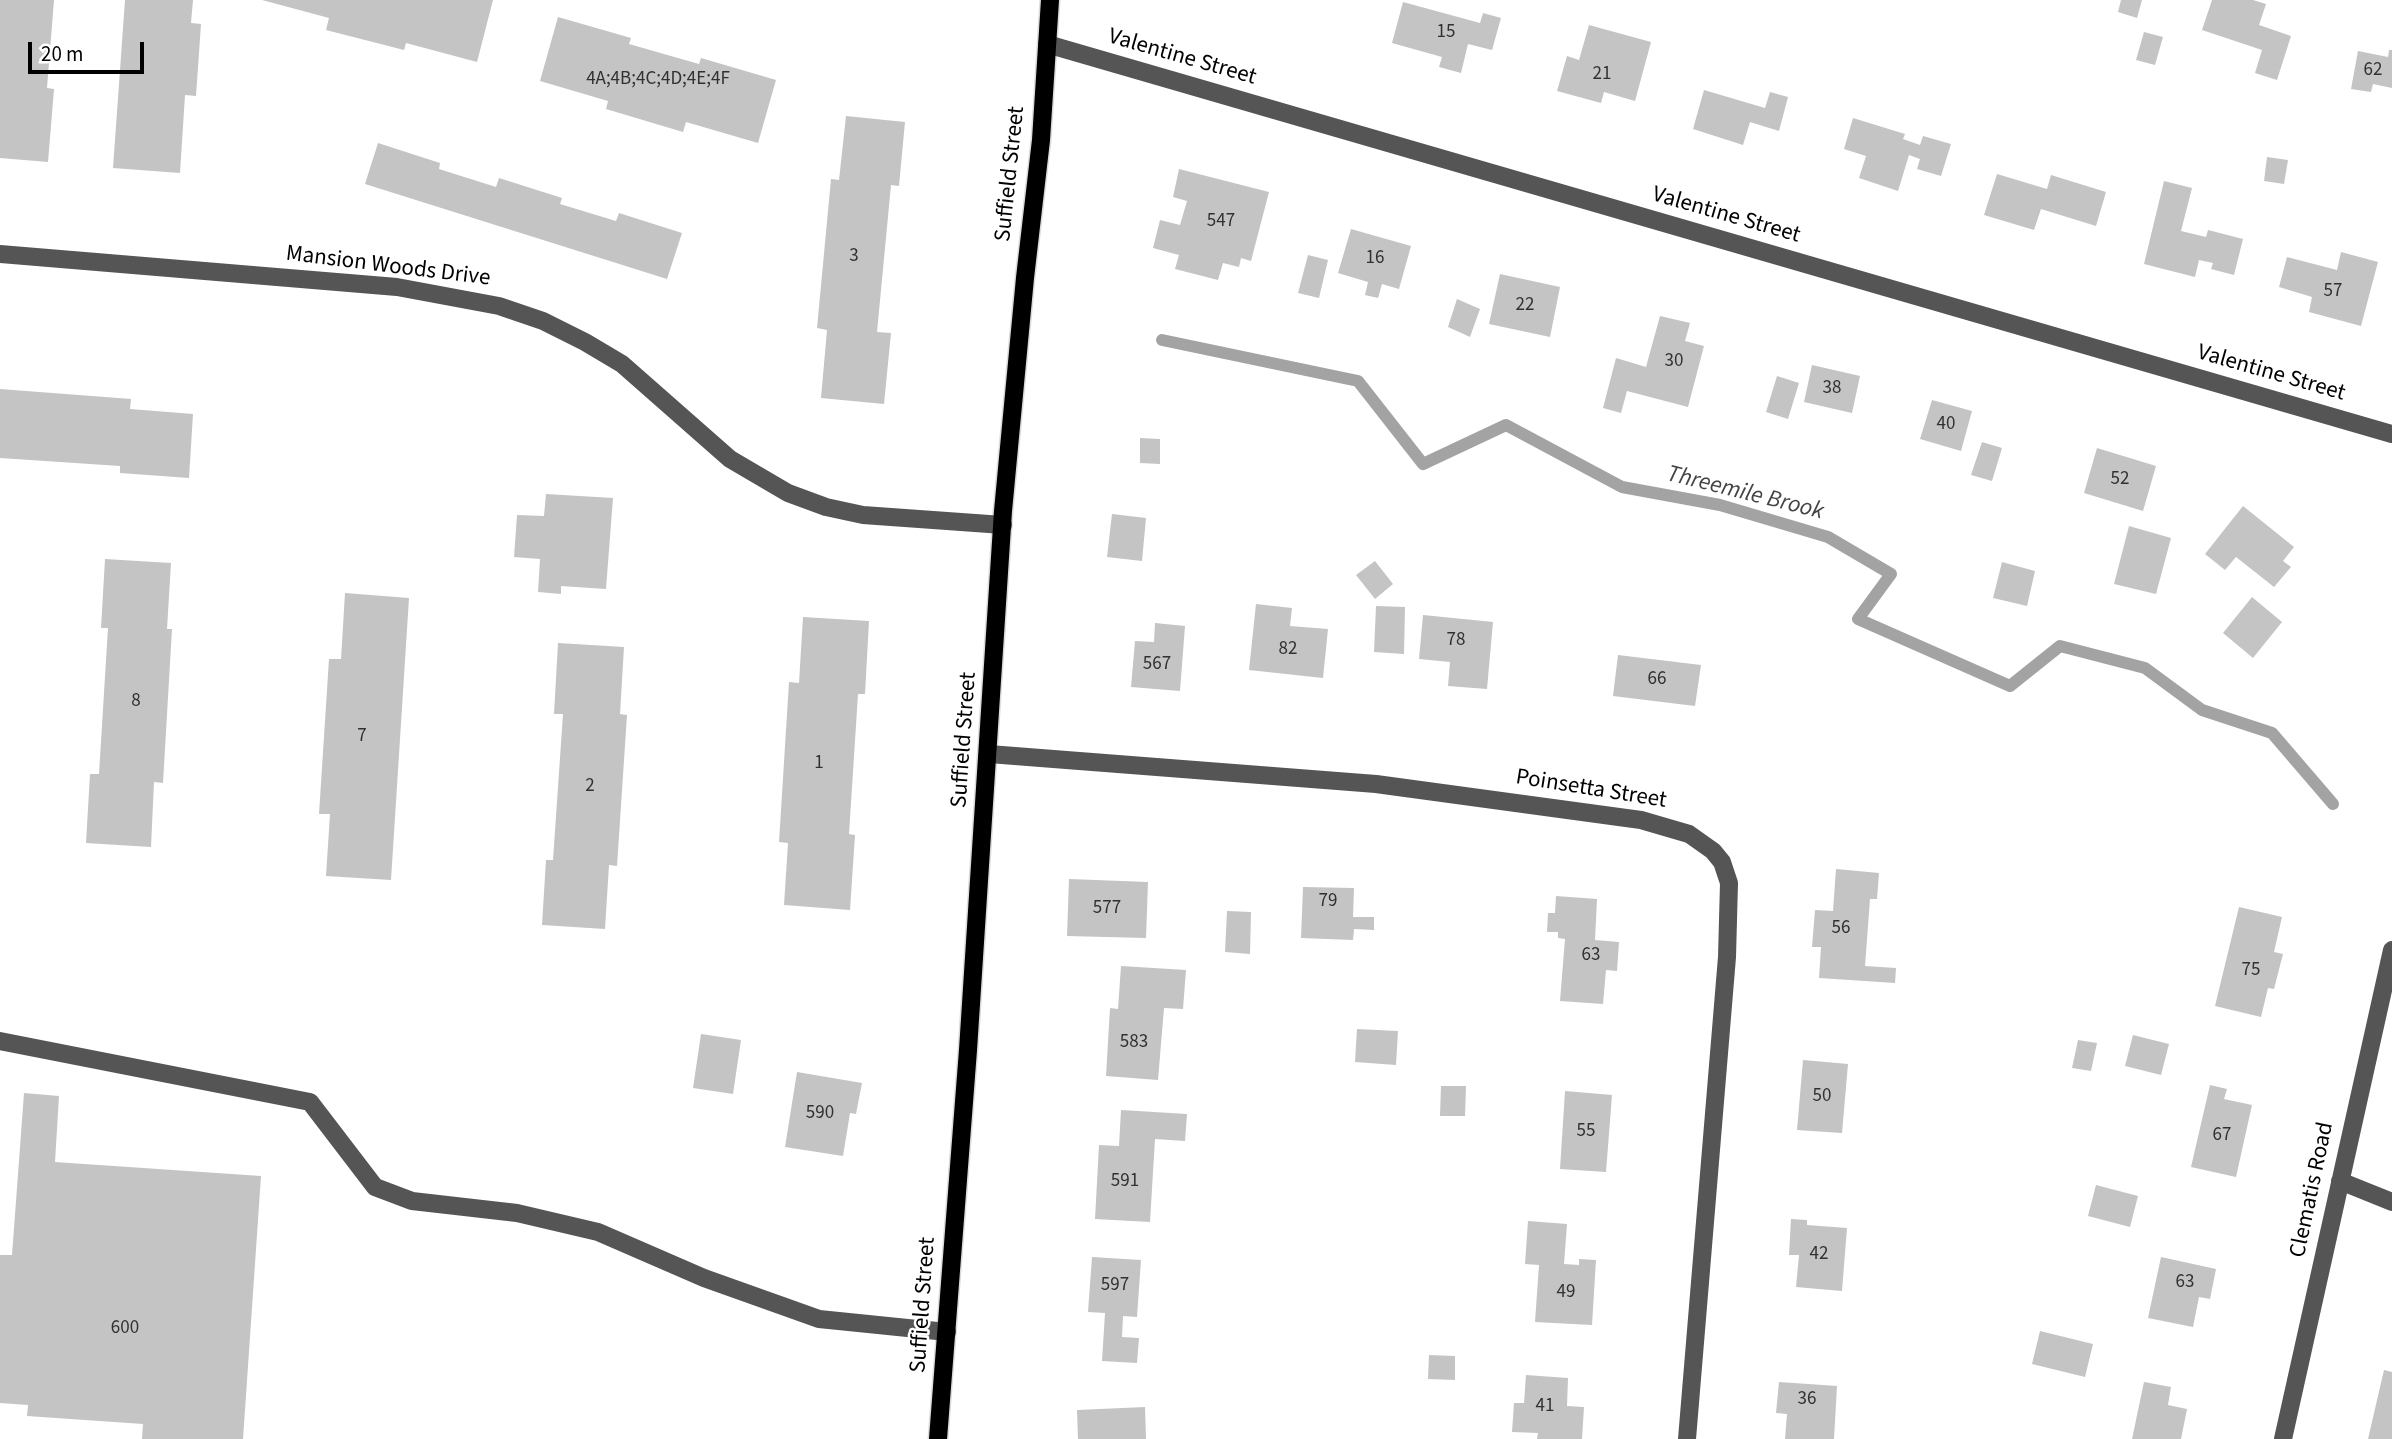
<!DOCTYPE html>
<style>
body{margin:0}
#map{position:relative;width:2392px;height:1439px;overflow:hidden;background:#fff;font-family:"Source Sans 3",sans-serif}
canvas{display:block}
.scale{position:absolute;left:28px;top:42px;width:116px;height:32px;box-sizing:border-box;border:4px solid #000;border-top:0;padding-left:9px;font-size:21px;line-height:24px;white-space:nowrap;color:#000;-webkit-text-stroke:5px #fff;paint-order:stroke}
</style>
<div id="map">
<canvas width="2392" height="1439"></canvas>
<div class="scale">20 m</div>
</div>
<script>
const context = document.querySelector('canvas').getContext('2d');
context.lineJoin = 'round';
const shape = rows => new Path2D(rows.map(r => 'M' + r).join(''));
function trace(path, color, width, dash) { context.strokeStyle = color; context.lineWidth = width; context.lineCap = dash ? 'butt' : 'round'; context.setLineDash(dash || []); context.stroke(path); }
function fill(path, color) { context.fillStyle = color; context.fill(path, 'evenodd'); }
function label(font, color, halo, rows, align = 'center') {
  context.font = font + ' "Source Sans 3",sans-serif'; context.lineWidth = 5; context.setLineDash([]); context.textBaseline = 'middle'; context.strokeStyle = halo; context.fillStyle = color; for (const [text, x, y, turn = 0] of rows) {
    context.save(); context.translate(x, y); context.rotate((+turn || 0) * Math.PI / 180); context.textAlign = isNaN(turn) ? turn : align; if (halo) context.strokeText(text, 0, 0); context.fillText(text, 0, 0); context.restore();
  }
}
const stream = shape([
 [1162,340,1358,381,1423,464,1506,425,1622,487,1720,505,1828,537,1891,574,1858,619,2010,686,2060,646,2145,668,2202,710,2272,733,2333,804]
]);
const building = shape([
 [0,0,54,0,47,88,54,89,48,162,0,158],
 [125,0,193,0,191,23,201,24,196,96,185,95,180,173,113,168],
 [262,0,493,0,477,62,406,43,404,50,326,30,329,18],
 [2121,0,2142,0,2137,18,2118,12],
 [2212,0,2253,0,2266,4,2259,25,2291,36,2277,80,2255,73,2262,50,2202,30],
 [1403,2,1480,23,1483,13,1501,18,1492,50,1468,44,1461,73,1439,67,1442,57,1392,43],
 [558,17,631,38,629,44,699,64,701,58,776,80,758,143,686,122,683,132,606,109,608,101,540,81],
 [1589,25,1651,42,1635,101,1604,92,1601,103,1557,91,1567,56,1579,60],
 [2144,32,2163,37,2155,65,2136,60],
 [2389,50,2392,50,2392,88,2373,84,2371,92,2351,89,2358,51,2388,57],
 [1704,90,1765,108,1770,92,1788,97,1779,131,1750,122,1743,145,1693,129],
 [846,116,905,122,899,186,891,185,877,332,891,333,884,404,821,398,827,330,817,328,831,179,839,180],
 [1853,118,1905,134,1903,139,1920,145,1923,136,1951,144,1941,176,1917,169,1920,159,1909,155,1898,191,1859,178,1866,156,1844,149],
 [378,143,440,163,439,169,496,187,499,178,562,198,560,204,616,221,619,213,682,233,667,279,365,184],
 [2267,157,2288,160,2284,184,2264,181],
 [1179,169,1269,192,1251,261,1241,258,1239,267,1223,263,1218,280,1175,269,1179,255,1153,248,1160,220,1180,225,1187,201,1173,197],
 [1997,174,2047,189,2051,175,2106,192,2096,226,2041,209,2034,230,1984,215],
 [2164,181,2192,188,2181,231,2206,237,2208,230,2243,239,2234,275,2211,269,2213,263,2199,260,2195,277,2144,264],
 [1351,229,1411,246,1399,289,1382,284,1378,298,1365,295,1368,282,1338,273],
 [2341,252,2378,262,2361,326,2309,312,2312,297,2279,287,2287,257,2337,270],
 [1308,255,1328,260,1319,298,1298,293],
 [1500,274,1560,287,1550,337,1489,324],
 [1457,299,1480,309,1470,337,1448,327],
 [1660,316,1690,323,1685,341,1704,346,1688,407,1627,391,1621,413,1603,408,1616,358,1646,367],
 [1812,365,1860,376,1852,413,1804,402],
 [1777,376,1799,383,1788,419,1766,412],
 [0,389,131,399,130,409,193,414,189,478,120,473,120,466,0,458],
 [1932,400,1972,411,1961,451,1920,439],
 [1140,438,1160,439,1160,464,1140,463],
 [1982,442,2002,448,1992,481,1971,475],
 [2097,448,2156,466,2143,511,2084,493],
 [546,494,613,498,606,589,561,586,561,594,538,592,540,559,514,557,517,515,544,516],
 [2243,506,2294,547,2283,561,2291,567,2274,587,2236,557,2225,570,2205,554],
 [1112,514,1146,518,1142,561,1107,557],
 [2129,526,2171,538,2156,594,2114,584],
 [105,559,171,563,167,629,172,629,163,783,154,782,151,847,86,843,90,774,99,774,108,628,101,628],
 [1375,561,1393,584,1375,599,1356,575],
 [2002,562,2035,571,2027,606,1993,598],
 [345,593,409,598,391,880,326,876,330,814,319,814,329,659,341,659],
 [2252,597,2282,622,2253,658,2223,633],
 [1256,604,1292,608,1290,626,1328,629,1323,678,1249,670],
 [1376,606,1405,607,1404,654,1374,652],
 [1423,615,1493,622,1487,689,1448,686,1450,662,1419,659],
 [803,617,869,621,865,694,858,694,849,834,855,835,850,910,784,905,788,843,779,842,789,682,799,683],
 [1155,623,1185,626,1180,691,1131,687,1135,641,1154,642],
 [558,643,624,647,620,714,627,715,617,866,609,865,605,929,542,925,546,860,553,860,563,714,554,714],
 [1618,655,1701,665,1695,706,1613,696],
 [1836,869,1879,873,1877,899,1870,899,1865,966,1896,968,1895,983,1819,978,1821,947,1812,947,1815,910,1833,911],
 [1069,879,1148,882,1146,938,1067,936],
 [1303,887,1354,888,1353,917,1374,917,1374,930,1354,929,1353,940,1301,938],
 [1556,896,1597,899,1595,940,1619,942,1617,971,1606,970,1603,1004,1560,1001,1565,939,1558,938,1558,932,1547,932,1548,913,1555,913],
 [2239,907,2282,917,2274,952,2283,954,2274,989,2268,988,2261,1017,2215,1006],
 [1227,911,1251,912,1250,954,1225,952],
 [1121,966,1186,970,1183,1009,1164,1008,1158,1080,1106,1076,1110,1008,1118,1009],
 [1357,1029,1398,1031,1396,1065,1355,1062],
 [701,1034,741,1040,733,1094,693,1088],
 [2133,1035,2169,1044,2161,1075,2125,1066],
 [2078,1040,2097,1043,2091,1071,2072,1068],
 [1803,1060,1848,1064,1842,1133,1797,1130],
 [797,1072,862,1083,856,1114,850,1113,843,1156,785,1147],
 [2210,1085,2227,1089,2224,1099,2252,1105,2236,1177,2191,1167],
 [1441,1086,1466,1086,1465,1116,1440,1116],
 [1565,1091,1612,1095,1606,1172,1560,1169],
 [24,1093,59,1096,55,1162,261,1176,243,1439,142,1439,143,1424,27,1416,28,1405,0,1403,0,1255,12,1255],
 [1121,1110,1187,1114,1185,1141,1155,1139,1150,1222,1095,1219,1099,1145,1119,1146],
 [2096,1185,2138,1196,2130,1227,2088,1216],
 [1791,1219,1807,1220,1807,1225,1847,1228,1842,1291,1796,1287,1799,1255,1789,1255],
 [1528,1221,1567,1224,1564,1264,1579,1265,1579,1259,1596,1260,1592,1325,1535,1322,1539,1265,1525,1264],
 [1092,1257,1141,1260,1137,1317,1123,1316,1122,1337,1139,1338,1137,1363,1102,1361,1105,1313,1088,1312],
 [2161,1257,2216,1269,2210,1299,2199,1297,2193,1327,2148,1318],
 [2040,1331,2093,1344,2085,1377,2032,1364],
 [1429,1355,1455,1356,1455,1380,1428,1379],
 [2384,1370,2392,1372,2392,1439,2368,1439],
 [1526,1375,1568,1378,1567,1406,1584,1407,1582,1439,1537,1439,1538,1433,1512,1432,1514,1403,1524,1403],
 [1779,1382,1837,1386,1834,1439,1785,1439,1787,1414,1776,1413],
 [2144,1382,2171,1387,2168,1405,2187,1409,2181,1439,2132,1439],
 [1145,1407,1146,1439,1078,1439,1077,1410]
]);
const minor = shape([
 [1047,44,2392,434],
 [0,254,397,287,499,306,543,321,585,342,622,364,730,459,788,493,826,507,863,515,1003,525],
 [989,754,1376,784,1641,820,1689,834,1713,851,1722,862,1729,883,1727,957,1687,1439],
 [0,1041,310,1102,375,1187,412,1201,517,1213,598,1232,704,1278,819,1319,947,1332],
 [2340,1181,2392,1202],
 [2283,1439,2392,950]
]);
const major = shape([
 [938,1439,968,1050,1003,511,1025,278,1041,140,1050,0]
]);
const numberNames = [
 ["15",1446,33],
 ["62",2373,71],
 ["21",1602,75],
 ["4A;4B;4C;4D;4E;4F",658,80],
 ["547",1221,222],
 ["3",854,257],
 ["16",1375,259],
 ["57",2333,292],
 ["22",1525,306],
 ["30",1674,362],
 ["38",1832,389],
 ["40",1946,425],
 ["52",2120,480],
 ["78",1456,641],
 ["82",1288,650],
 ["567",1157,665],
 ["66",1657,680],
 ["8",136,702],
 ["7",362,737],
 ["1",819,764],
 ["2",590,787],
 ["79",1328,902],
 ["577",1107,909],
 ["56",1841,929],
 ["63",1591,956],
 ["75",2251,971],
 ["583",1134,1043],
 ["50",1822,1097],
 ["590",820,1114],
 ["55",1586,1132],
 ["67",2222,1136],
 ["591",1125,1182],
 ["42",1819,1255],
 ["63",2185,1283],
 ["597",1115,1286],
 ["49",1566,1293],
 ["600",125,1329],
 ["36",1807,1400],
 ["41",1545,1407]
];
const streetNames = [
 ["Valentine Street",1182,58,16],
 ["Suffield Street",1011,174,-84],
 ["Valentine Street",1726,216,16],
 ["Mansion Woods Drive",388,267,7],
 ["Valentine Street",2271,374,16],
 ["Suffield Street",965,740,-86],
 ["Poinsetta Street",1591,790,9],
 ["Clematis Road",2313,1190,-78],
 ["Suffield Street",924,1305,-86]
];
const waterNames = [
 ["Threemile Brook",1745,494,14]
];
trace(stream, '#a3a3a3', 12);
fill(building, '#c4c4c4');
trace(major, '#dbdbdb', 21);
trace(minor, '#555', 18);
trace(major, '#000', 18);
label('19px', '#313131', null, numberNames);
label('23px', '#000', '#fff', streetNames);
label('italic 24px', '#444', '#fff', waterNames);
</script>
